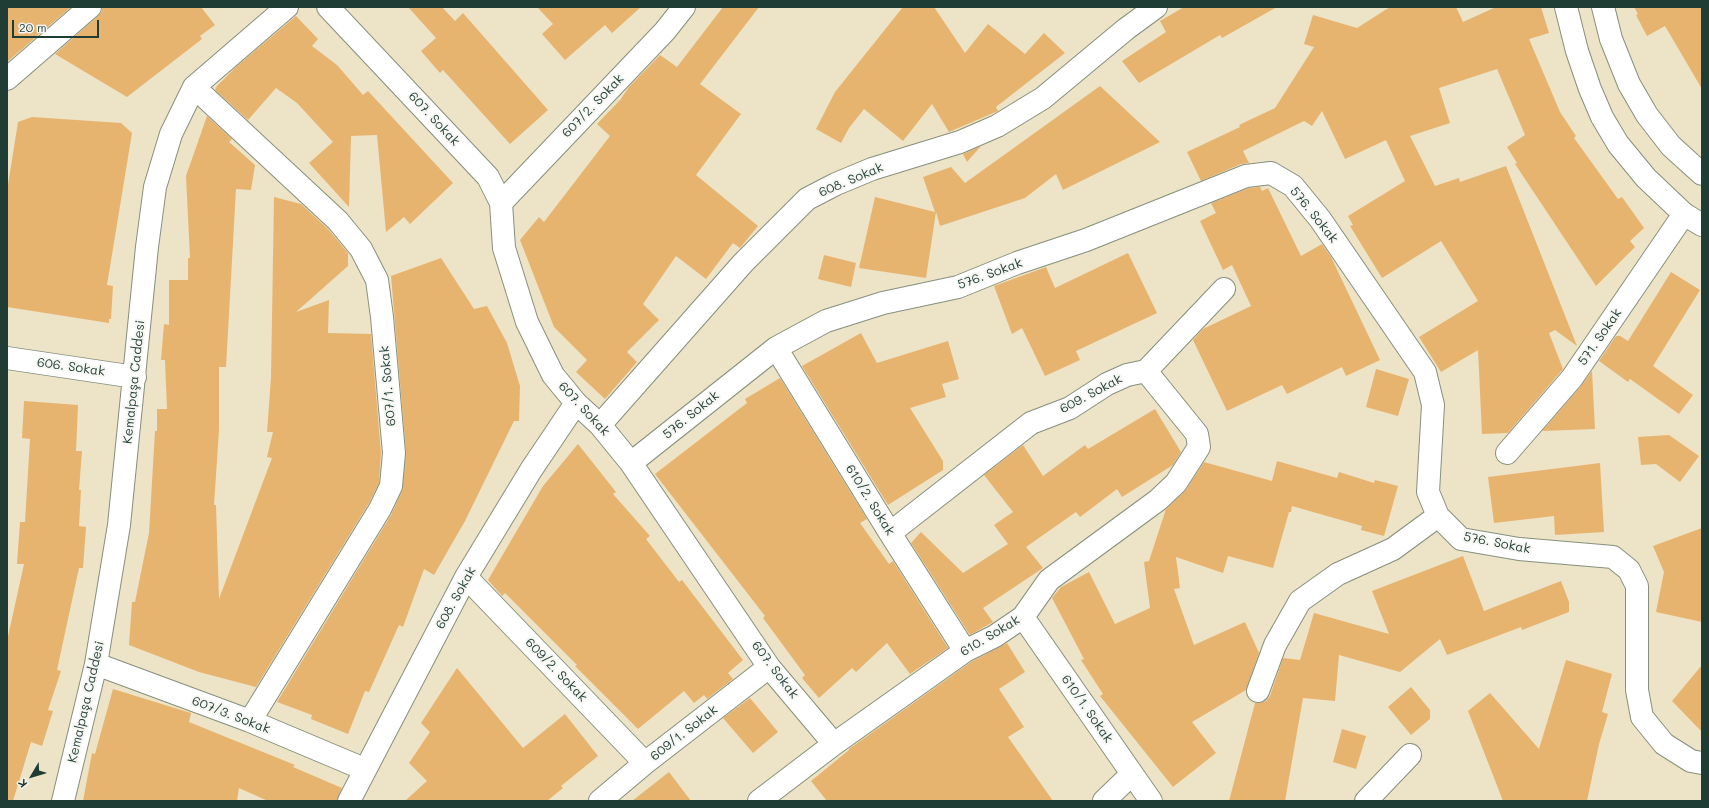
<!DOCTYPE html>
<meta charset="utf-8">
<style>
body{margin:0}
#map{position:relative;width:1709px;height:808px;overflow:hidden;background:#ede3c6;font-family:Mali,sans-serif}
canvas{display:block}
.frame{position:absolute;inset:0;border:8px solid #1f3d34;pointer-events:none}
.north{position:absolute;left:12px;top:756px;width:40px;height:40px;-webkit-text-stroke:3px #f6f6f2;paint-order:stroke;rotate:232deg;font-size:11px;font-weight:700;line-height:16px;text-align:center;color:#1f3d34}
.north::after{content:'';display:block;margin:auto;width:14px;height:18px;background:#1f3d34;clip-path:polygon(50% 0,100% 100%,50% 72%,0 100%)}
.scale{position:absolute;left:12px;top:20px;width:87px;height:18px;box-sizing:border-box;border:2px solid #1f3d34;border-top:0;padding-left:5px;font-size:12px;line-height:14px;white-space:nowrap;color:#1f3d34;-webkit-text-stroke:3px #f6f6f2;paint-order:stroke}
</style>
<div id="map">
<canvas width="1709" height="808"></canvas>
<div class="frame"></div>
<div class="north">K</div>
<div class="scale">20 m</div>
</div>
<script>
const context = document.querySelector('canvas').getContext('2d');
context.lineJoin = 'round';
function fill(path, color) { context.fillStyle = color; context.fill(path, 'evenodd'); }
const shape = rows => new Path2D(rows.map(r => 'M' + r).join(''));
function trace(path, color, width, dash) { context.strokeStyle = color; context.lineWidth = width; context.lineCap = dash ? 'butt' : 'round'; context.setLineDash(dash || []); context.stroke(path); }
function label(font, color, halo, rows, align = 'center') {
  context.font = font + ' Mali,sans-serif'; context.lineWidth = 4; context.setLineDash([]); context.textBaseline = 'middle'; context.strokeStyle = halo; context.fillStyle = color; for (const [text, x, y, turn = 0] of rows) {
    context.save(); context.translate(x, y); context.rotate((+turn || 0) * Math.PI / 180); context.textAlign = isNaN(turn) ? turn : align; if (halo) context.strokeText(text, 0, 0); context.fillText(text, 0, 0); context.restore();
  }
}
const building = shape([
 [7,7,71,7,7,62],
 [102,7,201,7,215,25,200,36,202,39,127,97,55,54,98,16,102,11],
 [408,7,442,7,455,21,463,13,548,110,510,144,443,70,440,73,421,51,436,38],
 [537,7,641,7,612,33,605,25,565,60,542,34,553,24],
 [723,7,759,7,700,84,741,114,696,175,758,226,740,248,733,243,706,279,676,256,643,304,659,320,627,352,637,362,605,399,576,372,587,360,554,327,520,240,539,217,544,222,610,136,597,124,620,100,629,87,660,55,677,67],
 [903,7,934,7,965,53,988,24,1025,54,1044,33,1065,53,996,107,998,111,949,132,932,104,903,141,864,109,849,128,841,143,816,129,835,92],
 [1184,7,1277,7,1222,38,1220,35,1139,83,1122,61,1166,32,1160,21],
 [1390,7,1456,7,1463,22,1496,7,1541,7,1549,33,1529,39,1560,112,1576,136,1574,138,1618,199,1622,197,1644,228,1630,241,1635,247,1596,286,1515,164,1517,163,1507,147,1525,135,1497,69,1439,88,1450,123,1410,136,1435,186,1459,178,1460,182,1506,166,1577,346,1555,330,1549,333,1563,369,1508,433,1482,434,1478,350,1441,372,1419,337,1478,301,1441,241,1382,278,1350,226,1353,225,1348,216,1405,181,1386,140,1345,159,1322,111,1312,126,1304,121,1243,151,1249,163,1241,164,1201,181,1187,152,1240,127,1239,125,1275,108,1314,47,1304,44,1313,15,1357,28],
 [1634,7,1702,7,1702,89,1665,26,1647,36,1636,15,1638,14],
 [296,16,318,39,312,46,337,65,363,95,368,91,453,183,410,224,404,217,386,232,377,135,351,136,349,207,309,163,333,142,297,103,276,88,248,120,215,90,217,86,237,66],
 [1100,86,1160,142,1063,190,1056,174,1025,198,940,226,936,212,926,278,859,268,875,197,935,212,923,177,951,167,965,183],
 [207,116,232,139,229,142,255,165,251,190,236,189,226,367,219,367,219,430,214,505,216,505,219,599,272,458,267,457,273,432,267,432,271,378,274,197,301,204,329,230,348,253,348,266,296,312,329,300,328,333,371,334,381,453,379,483,369,503,256,687,199,672,129,645,132,602,135,602,149,533,155,431,157,431,157,409,167,409,165,360,161,360,164,324,169,325,169,280,188,280,188,258,190,258,186,176],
 [32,117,121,123,132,133,107,285,113,286,111,319,109,319,109,323,7,307,7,191,18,122],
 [981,146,967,162,963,154],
 [1260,187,1262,191,1268,188,1301,256,1322,244,1331,257,1380,360,1346,376,1342,367,1287,394,1282,385,1227,411,1193,340,1203,329,1251,306,1232,265,1223,270,1200,221,1216,213,1211,203,1249,188],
 [1128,253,1157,313,1076,351,1080,360,1045,376,1022,328,1012,334,994,286,1046,267,1055,288],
 [824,255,856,263,851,287,818,279],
 [441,258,474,309,487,306,507,343,520,386,519,421,514,421,465,521,434,575,424,569,403,627,399,625,369,692,365,691,348,734,311,719,312,715,277,702,391,515,402,491,406,452,391,276],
 [1671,272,1700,290,1653,366,1693,395,1679,414,1630,379,1628,382,1599,361,1616,336,1620,336,1628,341],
 [861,333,877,363,948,341,959,379,942,384,946,397,910,408,943,461,943,470,888,505,802,366],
 [1376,369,1409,379,1398,416,1366,407],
 [1592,371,1595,429,1542,431,1581,386],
 [780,378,867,519,860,523,889,564,893,561,948,648,910,674,887,643,856,672,852,668,819,698,802,678,805,675,763,618,765,616,655,474,747,403,745,399],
 [24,401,78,405,76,451,82,451,79,490,81,490,79,526,86,527,83,568,79,568,57,670,61,671,48,710,53,711,42,746,31,742,13,801,7,801,7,641,24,564,17,564,20,522,25,522,30,439,22,438],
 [1155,409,1181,452,1173,465,1122,497,1117,489,1080,517,1076,512,1026,547,1043,568,983,608,993,622,970,635,911,543,921,532,963,573,1008,544,994,525,1013,512,984,475,1023,445,1043,476,1085,445,1088,449],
 [1669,435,1699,456,1680,482,1656,464,1641,465,1638,437],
 [578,444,616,492,613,494,650,536,646,539,679,582,682,580,743,660,728,673,733,679,707,699,704,695,694,703,684,691,638,729,575,666,577,665,505,593,502,596,488,580,543,486],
 [1277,461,1337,478,1339,472,1374,483,1375,480,1398,486,1384,536,1361,530,1362,526,1292,506,1291,512,1289,512,1273,568,1228,556,1223,573,1176,557,1180,588,1174,589,1194,645,1245,622,1259,653,1246,690,1192,722,1216,753,1173,787,1100,696,1103,694,1081,660,1084,659,1052,598,1061,587,1089,572,1115,624,1150,608,1144,562,1149,561,1166,509,1186,490,1204,462,1272,481],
 [1600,463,1604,532,1555,535,1554,516,1494,523,1488,477],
 [1702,528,1702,622,1656,612,1664,572,1653,546],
 [1463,556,1484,611,1561,581,1569,602,1569,612,1522,630,1521,627,1447,655,1440,639,1400,672,1339,655,1335,701,1303,698,1285,801,1229,801,1255,703,1260,703,1266,701,1270,696,1283,658,1300,660,1314,613,1389,634,1372,591],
 [1007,643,1025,672,999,689,1024,727,1008,737,1053,801,827,801,811,781,849,750,849,749,971,662],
 [1566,660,1612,674,1602,712,1608,714,1599,744,1587,801,1503,801,1468,711,1490,693,1539,749],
 [1702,665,1702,732,1672,701],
 [457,668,523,748,565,714,598,756,561,786,563,788,547,801,405,801,427,781,409,763,430,732,421,723],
 [1411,687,1430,710,1430,719,1411,735,1388,707],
 [113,689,191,713,189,722,295,765,293,767,342,788,337,801,268,801,239,788,237,801,83,801,92,753,95,754],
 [750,698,778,732,753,753,723,718],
 [1342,729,1366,736,1356,769,1333,762],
 [669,772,691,801,632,801]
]);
const minor = shape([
 [328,7,488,177,501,203,504,248,527,322,553,375,576,403,600,425,631,463,769,667,834,744],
 [7,79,90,7],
 [194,87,338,221,361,249,377,280,382,317,394,453,391,486,380,509,250,721],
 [501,203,665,31,684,7],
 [776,348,890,533,965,651],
 [7,358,135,377],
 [600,425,743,263,807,199,836,184,872,169,960,142,997,126,1043,98,1126,29,1156,7],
 [1507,453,1572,378,1684,214],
 [631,463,776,348,826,321,883,303,958,287,1017,263,1086,240,1246,176,1271,173,1293,186,1320,219,1425,372,1433,405,1428,492,1438,516,1461,539,1519,549,1613,557,1629,570,1637,586,1637,690,1642,717,1664,744,1691,761,1702,763],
 [890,533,1031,423,1070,408,1107,384,1127,375,1146,371,1224,289],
 [466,577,645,763],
 [1023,617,1151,801],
 [96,664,250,721,364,769],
 [1258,691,1275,645,1300,601,1338,574,1393,549,1438,516],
 [63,801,96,664,119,525,147,247,155,187,171,134,194,87,287,7],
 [349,801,466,577,531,470,576,403],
 [600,801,645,763,769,667],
 [759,801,834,744,965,651,995,636,1023,617,1049,580,1158,500,1176,483,1199,447,1197,434,1146,371],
 [1104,801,1132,774],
 [1366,801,1410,755]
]);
const major = shape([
 [1566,7,1577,51,1590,89,1602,117,1618,144,1646,178,1684,214,1702,225],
 [1603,7,1611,39,1629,84,1647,115,1671,146,1702,174]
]);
const streetNames = [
 ["607/2. Sokak",593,106,-46],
 ["607. Sokak",434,119,47],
 ["608. Sokak",851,180,-23],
 ["576. Sokak",1314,215,51],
 ["576. Sokak",990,274,-20],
 ["571. Sokak",1600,337,-55],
 ["606. Sokak",71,367,8],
 ["Kemalpaşa Caddesi",134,382,-84],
 ["607/1. Sokak",388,386,-95],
 ["609. Sokak",1091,394,-28],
 ["607. Sokak",584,409,47],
 ["576. Sokak",691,415,-39],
 ["610/2. Sokak",870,500,58],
 ["576. Sokak",1497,543,11],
 ["608. Sokak",456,598,-61],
 ["610. Sokak",990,636,-31],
 ["609/2. Sokak",556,670,46],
 ["607. Sokak",775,670,53],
 ["Kemalpaşa Caddesi",86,702,-77],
 ["610/1. Sokak",1087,709,55],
 ["607/3. Sokak",231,715,21],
 ["609/1. Sokak",684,733,-38]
];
fill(building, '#e7b46f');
trace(minor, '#86907d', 24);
trace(major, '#86907d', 24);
trace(minor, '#fff', 22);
trace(major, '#fff', 22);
label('13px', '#1f3d34', '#f6f6f2', streetNames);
</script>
